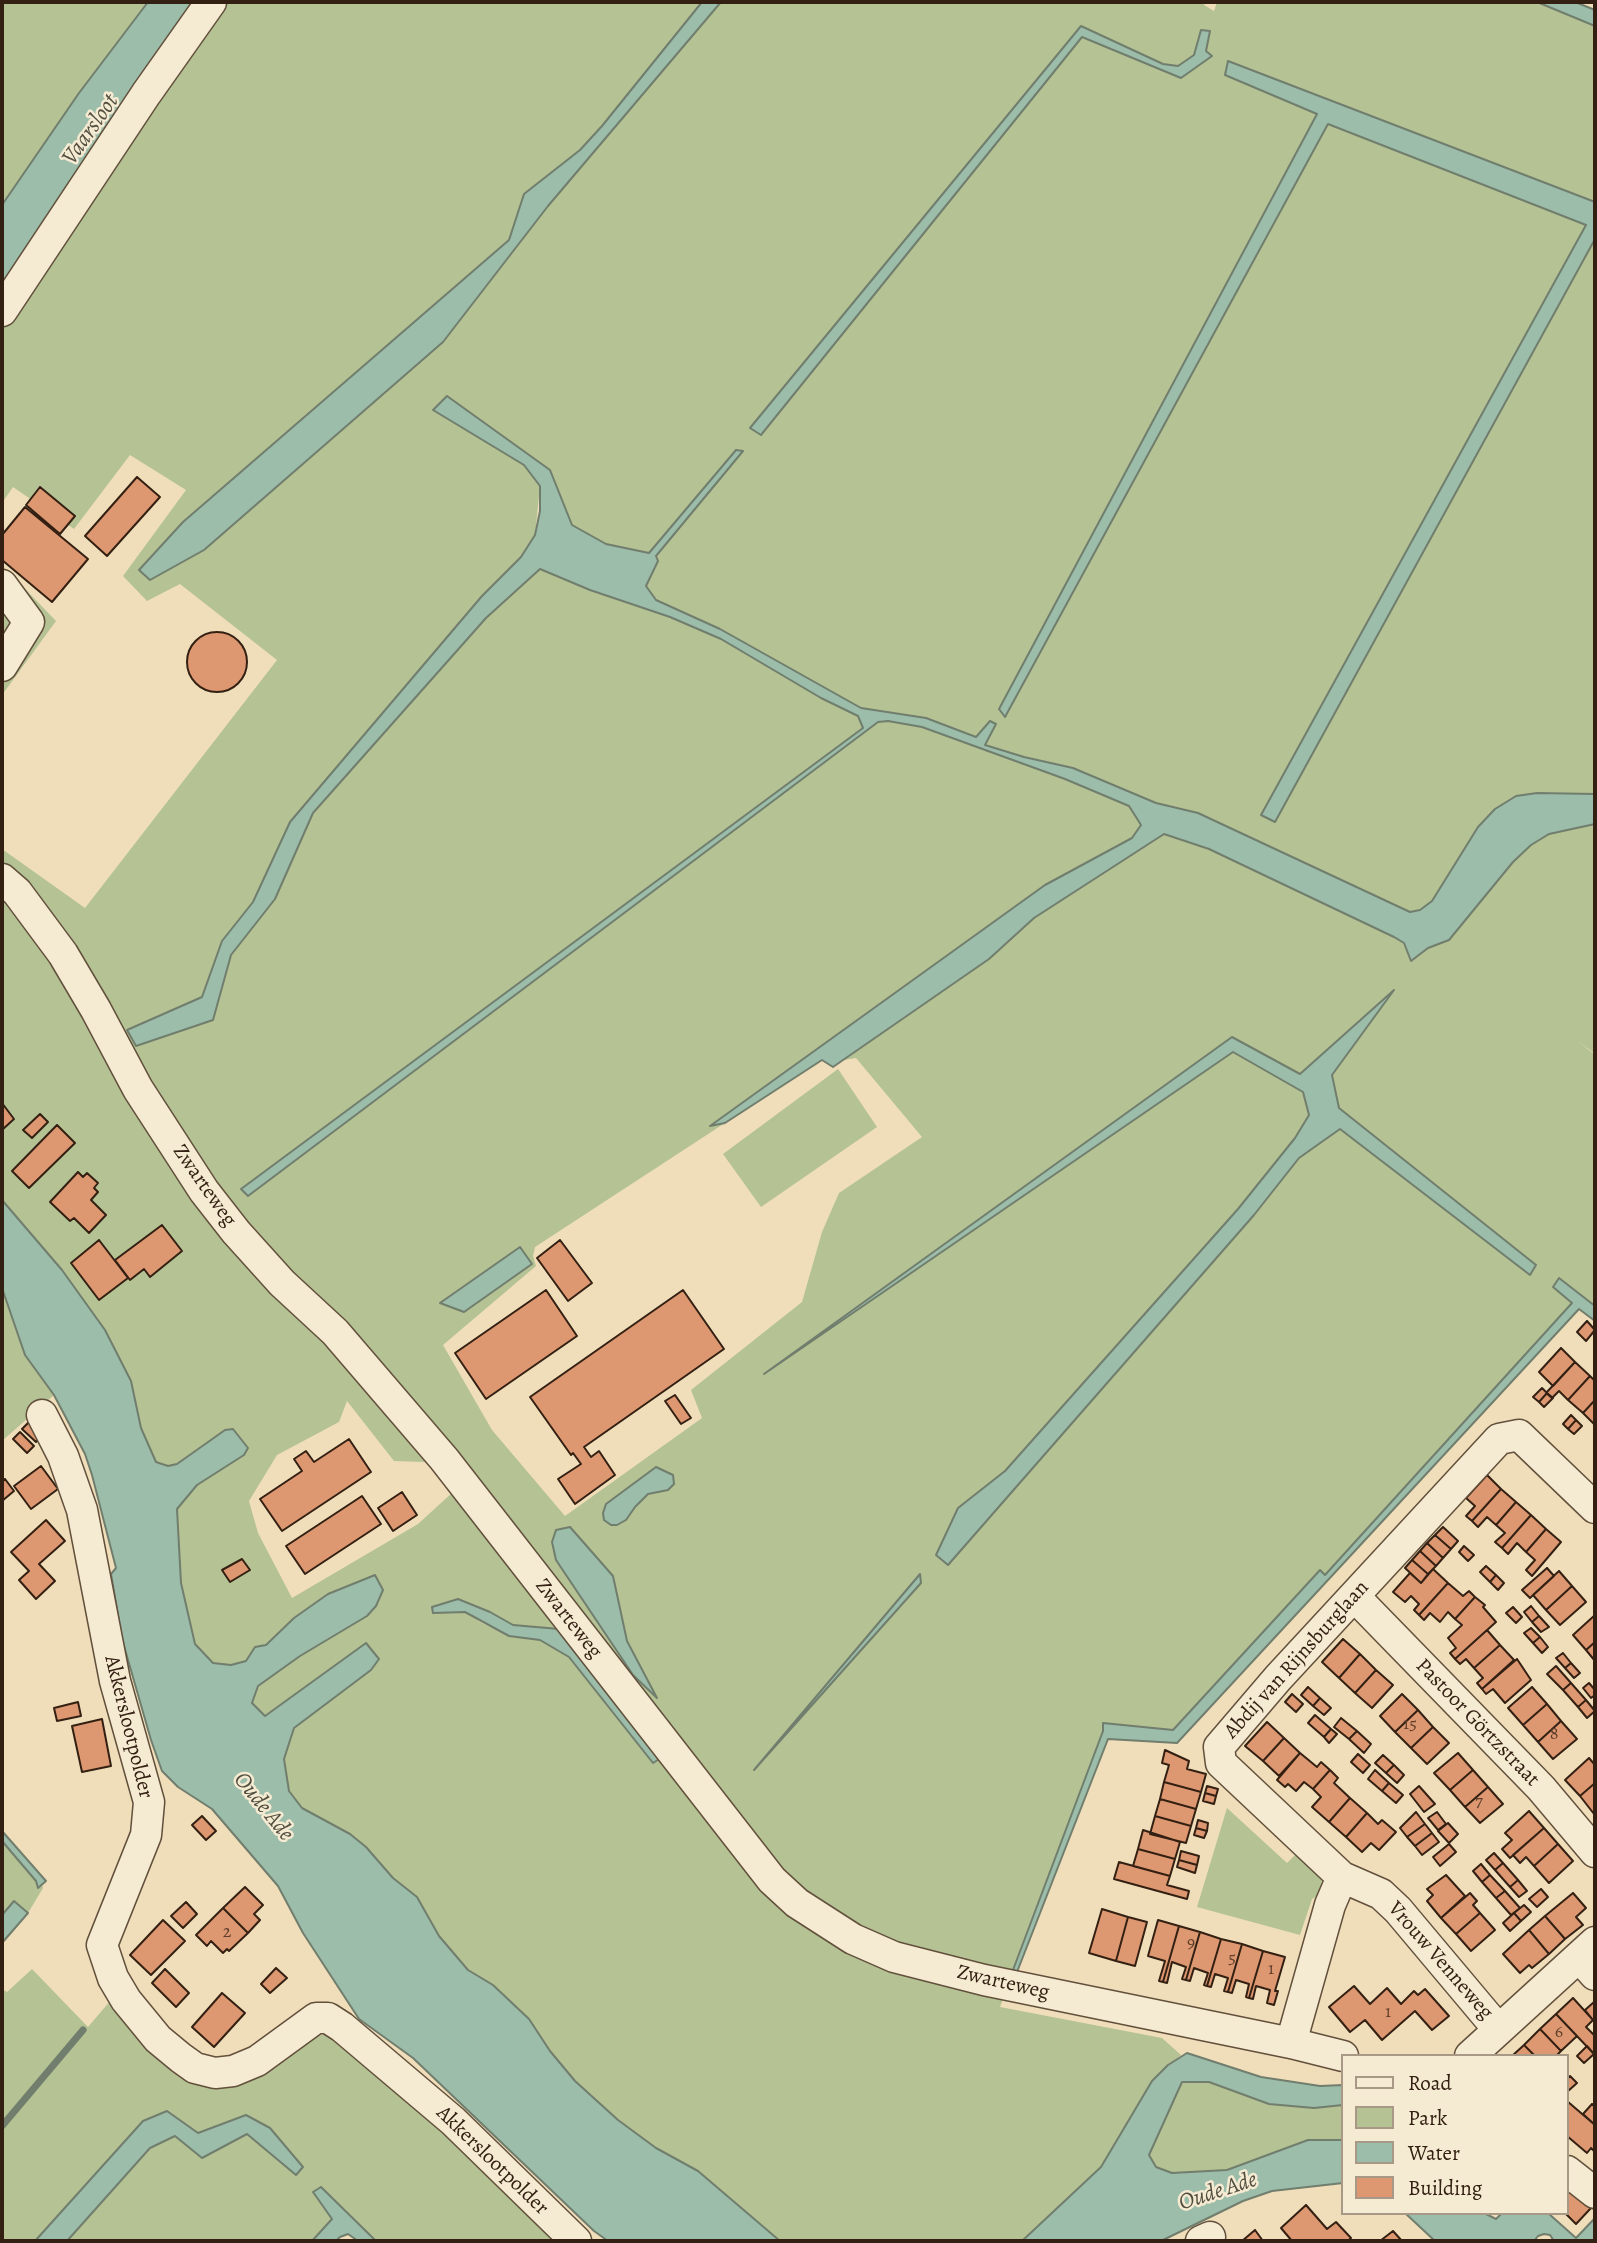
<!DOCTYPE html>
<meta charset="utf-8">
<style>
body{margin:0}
#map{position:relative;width:1597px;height:2243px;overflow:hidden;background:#f0deba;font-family:Alegreya,serif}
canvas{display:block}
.frame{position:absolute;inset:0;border:4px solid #332012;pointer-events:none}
.legend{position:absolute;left:1341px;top:2054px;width:228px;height:161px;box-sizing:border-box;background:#f5ead2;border:2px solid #a79985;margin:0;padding:9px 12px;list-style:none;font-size:21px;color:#332012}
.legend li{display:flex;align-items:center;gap:14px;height:35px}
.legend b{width:35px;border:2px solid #a79985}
</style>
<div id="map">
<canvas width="1597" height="2243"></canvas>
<div class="frame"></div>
<ul class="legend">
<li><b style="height:9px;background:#f5ead2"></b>Road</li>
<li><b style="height:19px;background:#b4c294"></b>Park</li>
<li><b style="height:19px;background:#9bbdaa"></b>Water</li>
<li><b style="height:19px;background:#dd9871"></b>Building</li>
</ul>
</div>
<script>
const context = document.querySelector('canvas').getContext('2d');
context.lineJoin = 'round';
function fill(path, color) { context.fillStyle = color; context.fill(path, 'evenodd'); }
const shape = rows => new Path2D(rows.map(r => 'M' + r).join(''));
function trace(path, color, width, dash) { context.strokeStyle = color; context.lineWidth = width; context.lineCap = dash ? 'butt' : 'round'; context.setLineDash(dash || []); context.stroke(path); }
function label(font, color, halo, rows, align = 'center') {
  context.font = font + ' Alegreya,serif'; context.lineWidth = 5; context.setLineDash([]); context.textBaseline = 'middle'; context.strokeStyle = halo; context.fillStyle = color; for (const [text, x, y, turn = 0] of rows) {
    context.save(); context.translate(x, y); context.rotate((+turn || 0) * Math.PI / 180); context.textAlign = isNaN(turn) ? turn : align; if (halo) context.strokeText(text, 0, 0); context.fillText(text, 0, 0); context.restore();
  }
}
const green = shape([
 [2,2,148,2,79,93,2,205],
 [197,2,702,2,602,126,580,150,524,194,509,240,183,522,164,546,178,563,204,550,443,342,548,206,721,2,1205,2,1204,5,1214,11,1217,2,1537,2,1595,26,1595,202,1228,61,1226,76,1317,113,999,709,1005,716,1328,123,1586,225,1261,815,1275,822,1595,239,1595,794,1516,796,1495,809,1478,827,1432,901,1420,910,1410,912,1198,813,1156,803,1073,768,1023,757,984,745,995,725,976,738,926,718,861,708,720,629,656,600,646,586,658,561,656,556,742,451,735,450,650,553,606,544,572,525,550,470,434,410,524,465,540,486,535,535,521,557,482,596,290,822,253,902,222,941,202,998,127,1030,213,1020,231,955,275,899,313,814,486,618,540,569,590,590,670,617,721,639,821,698,858,716,863,728,242,1189,248,1196,878,722,888,721,922,727,1065,779,1129,806,1141,825,1132,838,1045,885,712,1125,725,1123,535,1247,533,1256,536,1266,443,1345,492,1430,565,1516,702,1418,691,1390,802,1302,822,1232,839,1193,922,1137,856,1058,844,1060,989,959,1034,918,1164,834,1209,849,1394,937,1403,943,1411,961,1428,948,1449,940,1513,862,1531,845,1549,834,1595,824,1595,1054,1577,1040,1595,1055,1595,1306,1559,1279,1553,1287,1572,1303,1325,1575,1320,1571,1173,1730,1103,1723,1103,1731,1000,2007,1162,2038,1181,2055,1152,2081,1101,2167,1022,2241,780,2241,698,2171,656,2148,618,2120,575,2081,550,2051,529,2019,493,1985,468,1970,439,1936,416,1896,393,1878,366,1847,350,1834,302,1808,289,1791,284,1766,284,1759,293,1728,371,1670,379,1658,366,1643,264,1716,252,1704,258,1686,300,1656,375,1575,328,1594,294,1618,266,1645,255,1647,246,1661,231,1665,213,1663,195,1644,181,1583,177,1509,197,1485,244,1455,226,1430,177,1464,168,1466,156,1462,141,1428,131,1381,62,1270,2,1200,2,849,85,908,277,660,180,584,147,601,123,576,186,490,130,455,74,529,13,487,2,503,2,289],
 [1081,26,1163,64,1178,66,1194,55,1201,30,1210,32,1206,51,1212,56,1181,78,1082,36,762,435,750,428],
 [1390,993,1332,1075,1339,1108,1535,1264,1530,1274,1340,1129,1299,1158,1254,1215,948,1565,958,1508,1005,1471,1238,1209,1295,1138,1309,1114,1303,1092,1234,1051,802,1347,1232,1037,1300,1075],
 [520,1247,531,1264,441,1303],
 [347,1401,394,1461,425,1462,453,1492,418,1524,292,1598,258,1533,249,1501,277,1455,339,1422],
 [570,1527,613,1576,626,1641,655,1695,633,1675,556,1560],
 [458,1599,490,1612,513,1625,559,1629,653,1763,569,1657,540,1640,509,1636,482,1623,465,1612],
 [2,565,56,621,2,695],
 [838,1069,877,1127,761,1207,723,1154],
 [2,1288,25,1355,54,1395,2,1441],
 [1227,1808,1287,1863,1300,1850,1323,1874,1319,1895,1312,1899,1300,1935,1197,1907],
 [2,1841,36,1881,39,1888,42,1885,43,1888,28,1913,14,1901,2,1915],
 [32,1969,88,2027,111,2000,195,2079,227,2087,259,2072,309,2037,329,2034,344,2038,561,2241,376,2241,321,2187,314,2192,332,2219,312,2241,67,2241,151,2148,175,2136,202,2158,247,2134,296,2174,303,2167,246,2115,198,2134,183,2122,143,2121,35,2241,2,2241,2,1989,7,1992],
 [1182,2082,1209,2082,1269,2104,1314,2108,1343,2105,1343,2140,1308,2140,1227,2170,1172,2173,1156,2167,1149,2156]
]);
const water = shape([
 [148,2,197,2,2,289,2,205,79,93,148,2],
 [702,2,721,2,548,206,443,342,204,550,150,580,139,570,183,522,509,240,524,194,580,150,602,126,702,2],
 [1537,2,1575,2,1595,10,1595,26,1537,2],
 [1081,26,1163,64,1178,66,1194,55,1201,30,1210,31,1206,51,1212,56,1181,78,1082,37,761,435,750,428,1081,26],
 [1228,61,1595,202,1595,239,1275,822,1261,815,1586,225,1328,124,1005,717,999,709,1317,114,1225,75,1228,61],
 [447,396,550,470,572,525,606,544,649,553,736,450,743,451,656,556,658,561,646,586,656,600,720,629,861,708,926,718,976,737,990,721,996,724,985,745,1024,757,1073,768,1156,803,1198,813,1410,912,1420,910,1432,901,1478,827,1495,809,1516,796,1537,793,1595,794,1595,824,1549,834,1531,845,1513,862,1449,940,1428,948,1411,961,1404,943,1394,937,1209,849,1164,834,1034,918,989,959,833,1067,822,1060,725,1123,710,1126,1045,885,1132,838,1141,825,1129,806,1065,779,922,727,888,721,878,722,248,1196,241,1189,863,728,858,716,821,698,721,639,670,617,590,590,540,569,486,618,313,813,275,899,231,955,213,1020,136,1046,127,1030,202,997,222,941,253,902,290,822,482,596,521,557,535,535,540,511,540,486,524,465,433,410,447,396],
 [1394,990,1332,1075,1339,1108,1536,1265,1530,1275,1340,1129,1299,1158,1254,1215,948,1565,936,1555,958,1508,1005,1471,1238,1209,1295,1138,1309,1115,1303,1092,1233,1052,764,1374,1232,1037,1300,1074,1394,990],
 [2,1200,62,1270,105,1330,131,1381,141,1428,156,1462,168,1466,177,1464,225,1430,233,1429,248,1448,244,1455,197,1485,177,1509,181,1583,195,1644,213,1663,231,1665,246,1661,255,1647,266,1645,294,1618,328,1594,375,1575,383,1590,376,1606,367,1616,300,1656,258,1686,252,1703,265,1716,366,1643,379,1659,371,1670,294,1728,284,1759,289,1791,302,1808,350,1834,366,1847,393,1878,417,1897,439,1936,468,1970,493,1985,529,2019,550,2051,575,2081,618,2120,656,2148,698,2171,780,2241,608,2241,594,2231,413,2058,359,2019,303,1933,278,1886,212,1809,178,1787,162,1771,151,1740,122,1639,111,1574,116,1568,92,1475,85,1454,54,1395,25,1355,2,1288,2,1200],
 [520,1247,532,1264,464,1312,440,1303,520,1247],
 [1559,1278,1595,1306,1595,1321,1579,1309,1177,1743,1108,1739,1017,1972,1013,1970,1103,1731,1103,1723,1173,1730,1320,1570,1325,1575,1572,1303,1553,1287,1559,1278],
 [656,1467,673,1475,674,1484,668,1490,648,1494,635,1507,626,1520,617,1525,611,1525,604,1520,603,1513,606,1504,656,1467],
 [570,1527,613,1576,627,1641,657,1698,633,1675,556,1560,552,1542,556,1530,570,1527],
 [920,1574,921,1583,754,1770,920,1574],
 [458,1599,490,1612,513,1625,559,1629,661,1758,653,1763,569,1657,540,1640,509,1636,465,1612,433,1613,432,1607,458,1599],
 [2,1831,46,1881,38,1888,36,1881,2,1841,2,1831],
 [14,1901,28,1913,2,1943,2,1915,14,1901],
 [1187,2053,1261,2077,1320,2086,1343,2085,1343,2105,1314,2108,1269,2104,1209,2082,1182,2082,1149,2155,1156,2167,1172,2173,1227,2170,1308,2140,1342,2140,1343,2183,1272,2191,1243,2201,1161,2241,1022,2241,1101,2167,1152,2081,1168,2065,1187,2053],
 [167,2111,198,2133,246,2115,270,2128,303,2167,296,2175,247,2134,202,2158,175,2136,150,2148,67,2241,35,2241,143,2121,167,2111],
 [321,2187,376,2241,358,2241,348,2234,340,2237,336,2241,312,2241,332,2219,313,2192,321,2187],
 [1405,2213,1484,2213,1496,2219,1502,2213,1548,2213,1576,2238,1595,2218,1595,2241,1554,2241,1550,2235,1544,2234,1538,2236,1534,2241,1435,2241,1405,2213]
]);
const stream = shape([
 [2,2126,83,2030]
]);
const building = shape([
 [137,477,160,497,107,556,85,536,137,477],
 [40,487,75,516,60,534,26,505,40,487],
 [25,507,88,559,52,602,2,560,2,535,25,507],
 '187 662a30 30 0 1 1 60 0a30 30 0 1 1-60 0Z',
 [2,1103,14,1119,2,1130,2,1103],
 [40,1114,48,1122,32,1138,23,1130,40,1114],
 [57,1125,75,1143,29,1188,12,1171,57,1125],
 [78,1172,83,1177,87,1173,98,1183,94,1188,98,1192,91,1200,106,1215,89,1233,74,1218,70,1221,50,1202,78,1172],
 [162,1225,182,1251,150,1277,144,1269,130,1280,115,1260,162,1225],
 [99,1240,128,1278,99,1300,71,1263,99,1240],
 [560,1240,592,1283,568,1301,537,1258,560,1240],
 [546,1290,577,1336,486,1399,455,1353,546,1290],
 [683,1290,724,1349,584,1447,591,1457,599,1451,615,1475,575,1504,558,1479,581,1464,573,1453,571,1455,530,1397,683,1290],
 [1587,1321,1595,1330,1586,1341,1577,1332,1587,1321],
 [1561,1348,1575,1362,1553,1386,1539,1372,1561,1348],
 [1575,1362,1590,1376,1568,1400,1559,1391,1552,1398,1546,1393,1575,1362],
 [1590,1376,1595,1381,1595,1400,1583,1413,1568,1400,1590,1376],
 [1542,1388,1547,1393,1539,1402,1533,1397,1542,1388],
 [1547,1393,1553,1398,1544,1407,1539,1402,1547,1393],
 [675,1395,691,1418,681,1424,665,1401,675,1395],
 [1595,1400,1595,1425,1583,1413,1595,1400],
 [1571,1415,1576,1420,1568,1429,1563,1424,1571,1415],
 [1576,1420,1582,1426,1574,1434,1568,1429,1576,1420],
 [29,1422,43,1435,36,1442,22,1429,29,1422],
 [20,1432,34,1446,27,1453,13,1439,20,1432],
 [349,1439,371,1472,282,1531,260,1499,302,1471,294,1459,306,1451,314,1462,349,1439],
 [41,1466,58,1489,31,1509,14,1486,41,1466],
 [1487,1475,1501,1489,1472,1521,1466,1516,1475,1506,1466,1498,1487,1475],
 [5,1479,14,1491,2,1501,2,1482,5,1479],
 [1501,1489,1516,1502,1496,1525,1487,1517,1478,1527,1472,1521,1501,1489],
 [402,1492,417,1515,393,1531,378,1508,402,1492],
 [362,1496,381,1524,305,1574,286,1546,362,1496],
 [1516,1502,1531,1515,1502,1548,1495,1542,1505,1533,1496,1525,1516,1502],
 [1531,1515,1546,1529,1526,1552,1517,1543,1508,1554,1502,1548,1531,1515],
 [46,1520,65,1541,39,1564,55,1581,36,1599,19,1580,29,1571,11,1552,46,1520],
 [1443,1527,1458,1541,1451,1549,1435,1535,1443,1527],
 [1546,1529,1561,1542,1532,1576,1526,1570,1535,1560,1526,1552,1546,1529],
 [1435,1535,1451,1549,1443,1558,1427,1543,1435,1535],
 [1427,1543,1443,1558,1436,1566,1420,1551,1427,1543],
 [1464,1546,1474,1555,1468,1561,1459,1552,1464,1546],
 [1420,1551,1436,1566,1428,1574,1412,1560,1420,1551],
 [242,1559,250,1570,230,1582,222,1570,242,1559],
 [1412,1560,1428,1574,1421,1583,1405,1568,1412,1560],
 [1486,1566,1496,1575,1490,1582,1480,1572,1486,1566],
 [1547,1568,1554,1576,1530,1598,1522,1590,1547,1568],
 [1433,1569,1448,1583,1419,1615,1414,1610,1419,1604,1411,1596,1405,1602,1393,1592,1410,1573,1421,1583,1433,1569],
 [1559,1571,1572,1586,1546,1610,1533,1595,1559,1571],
 [1496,1575,1504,1583,1498,1590,1490,1582,1496,1575],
 [1448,1583,1463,1596,1469,1591,1475,1597,1455,1619,1448,1612,1440,1622,1430,1613,1424,1620,1419,1615,1448,1583],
 [1572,1586,1586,1602,1560,1625,1546,1610,1572,1586],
 [1475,1597,1485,1605,1483,1607,1496,1622,1455,1659,1450,1653,1456,1648,1448,1638,1462,1625,1455,1619,1475,1597],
 [1531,1606,1539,1616,1532,1622,1524,1612,1531,1606],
 [1513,1607,1522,1617,1516,1623,1506,1613,1513,1607],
 [1595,1615,1595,1642,1586,1650,1573,1635,1595,1615],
 [1539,1616,1549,1627,1541,1632,1532,1622,1539,1616],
 [1531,1628,1540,1637,1533,1643,1524,1633,1531,1628],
 [1487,1630,1500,1645,1474,1668,1466,1659,1460,1664,1455,1659,1487,1630],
 [1540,1637,1548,1647,1542,1653,1533,1643,1540,1637],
 [1343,1639,1360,1654,1339,1678,1322,1662,1343,1639],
 [1595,1642,1595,1661,1586,1650,1595,1642],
 [1500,1645,1514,1660,1482,1689,1477,1683,1483,1678,1474,1668,1500,1645],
 [1563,1653,1571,1663,1565,1668,1556,1658,1563,1653],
 [1360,1654,1376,1670,1355,1693,1339,1678,1360,1654],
 [1517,1659,1531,1680,1505,1703,1493,1689,1486,1694,1482,1689,1517,1659],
 [1571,1663,1580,1673,1574,1678,1565,1668,1571,1663],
 [1556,1666,1571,1683,1563,1690,1547,1674,1556,1666],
 [1376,1670,1393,1685,1372,1708,1355,1693,1376,1670],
 [1571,1683,1586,1700,1578,1707,1563,1690,1571,1683],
 [1589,1683,1595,1690,1595,1695,1591,1698,1583,1688,1589,1683],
 [1308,1687,1320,1698,1313,1706,1301,1695,1308,1687],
 [1532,1687,1547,1704,1523,1725,1508,1708,1532,1687],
 [1292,1694,1303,1704,1296,1712,1285,1702,1292,1694],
 [1402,1694,1418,1710,1395,1732,1380,1716,1402,1694],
 [1320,1698,1331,1708,1324,1715,1313,1706,1320,1698],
 [1586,1700,1595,1711,1587,1718,1578,1707,1586,1700],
 [78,1702,81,1716,57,1721,54,1708,78,1702],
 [1547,1704,1561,1721,1538,1742,1523,1725,1547,1704],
 [1418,1710,1433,1727,1411,1748,1395,1732,1418,1710],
 [1315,1715,1331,1729,1324,1737,1308,1723,1315,1715],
 [1341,1718,1357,1731,1349,1739,1334,1727,1341,1718],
 [102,1719,111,1766,82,1772,72,1726,102,1719],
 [1561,1721,1577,1739,1553,1759,1538,1742,1561,1721],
 [1267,1722,1284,1738,1263,1761,1245,1746,1267,1722],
 [1433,1727,1449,1743,1427,1764,1411,1748,1433,1727],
 [1331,1729,1337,1734,1329,1743,1324,1737,1331,1729],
 [1357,1731,1371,1744,1364,1753,1349,1739,1357,1731],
 [1284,1738,1300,1753,1279,1776,1263,1761,1284,1738],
 [1165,1750,1189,1761,1187,1769,1206,1774,1201,1792,1164,1782,1169,1765,1162,1763,1165,1750],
 [1300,1753,1317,1767,1321,1762,1330,1770,1313,1789,1304,1782,1296,1791,1288,1784,1285,1787,1277,1780,1300,1753],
 [1458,1753,1473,1770,1450,1790,1434,1773,1458,1753],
 [1358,1754,1370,1765,1363,1773,1351,1762,1358,1754],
 [1383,1755,1394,1765,1386,1773,1375,1763,1383,1755],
 [1589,1758,1595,1765,1595,1783,1580,1796,1565,1780,1589,1758],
 [1394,1765,1404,1775,1397,1783,1386,1773,1394,1765],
 [1330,1770,1338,1778,1334,1783,1350,1798,1329,1822,1312,1807,1321,1797,1313,1789,1330,1770],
 [1375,1770,1389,1783,1382,1791,1368,1779,1375,1770],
 [1473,1770,1488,1787,1465,1807,1450,1790,1473,1770],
 [1164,1782,1201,1792,1196,1809,1160,1799,1164,1782],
 [1389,1783,1403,1795,1396,1803,1382,1791,1389,1783],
 [1595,1783,1595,1813,1594,1814,1580,1796,1595,1783],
 [1207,1786,1218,1789,1216,1796,1205,1793,1207,1786],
 [1419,1786,1435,1804,1424,1812,1410,1794,1419,1786],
 [1488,1787,1503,1804,1480,1823,1465,1807,1488,1787],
 [1205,1793,1216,1796,1214,1804,1203,1801,1205,1793],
 [1350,1798,1367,1813,1346,1837,1329,1822,1350,1798],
 [1160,1799,1196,1809,1191,1826,1155,1816,1160,1799],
 [1529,1811,1544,1828,1510,1858,1502,1849,1512,1840,1505,1833,1529,1811],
 [1416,1812,1425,1824,1407,1837,1400,1828,1416,1812],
 [1437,1812,1446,1824,1438,1830,1428,1818,1437,1812],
 [1367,1813,1378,1824,1382,1820,1396,1832,1379,1850,1371,1843,1362,1852,1346,1837,1367,1813],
 [202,1816,216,1831,206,1840,192,1825,202,1816],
 [1155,1816,1191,1826,1186,1843,1150,1834,1155,1816],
 [1198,1820,1208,1823,1207,1831,1196,1828,1198,1820],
 [1448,1823,1458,1834,1449,1843,1438,1831,1448,1823],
 [1425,1824,1432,1833,1415,1846,1407,1837,1425,1824],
 [1196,1828,1207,1831,1204,1838,1194,1835,1196,1828],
 [1544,1828,1558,1844,1534,1866,1526,1857,1520,1863,1513,1855,1544,1828],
 [1143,1830,1180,1842,1175,1859,1138,1849,1143,1830],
 [1432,1833,1439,1842,1422,1855,1415,1846,1432,1833],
 [1449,1844,1456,1852,1440,1866,1433,1857,1449,1844],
 [1558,1844,1573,1861,1549,1883,1534,1866,1558,1844],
 [1138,1849,1175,1859,1170,1876,1133,1866,1138,1849],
 [1181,1851,1199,1856,1197,1865,1179,1860,1181,1851],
 [1494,1853,1503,1863,1495,1870,1486,1860,1494,1853],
 [1179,1860,1197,1865,1195,1873,1177,1867,1179,1860],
 [1119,1862,1170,1876,1167,1885,1189,1891,1187,1899,1114,1879,1119,1862],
 [1503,1863,1518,1880,1510,1887,1495,1870,1503,1863],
 [1481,1864,1490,1875,1482,1882,1473,1871,1481,1864],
 [1446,1875,1465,1896,1441,1918,1427,1901,1433,1895,1427,1889,1446,1875],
 [1490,1875,1505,1891,1496,1898,1482,1882,1490,1875],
 [1518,1880,1527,1891,1519,1897,1510,1887,1518,1880],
 [245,1887,263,1905,254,1914,260,1920,248,1933,223,1908,245,1887],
 [1541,1889,1548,1897,1537,1907,1529,1899,1541,1889],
 [1505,1891,1520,1908,1511,1915,1496,1898,1505,1891],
 [1470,1893,1477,1901,1473,1905,1480,1913,1456,1934,1441,1918,1470,1893],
 [1573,1893,1586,1908,1576,1917,1583,1925,1565,1939,1545,1916,1573,1893],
 [186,1902,197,1914,183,1928,171,1916,186,1902],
 [1524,1905,1531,1912,1521,1921,1514,1913,1524,1905],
 [223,1908,248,1933,229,1951,227,1949,223,1953,211,1941,207,1946,196,1935,223,1908],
 [1102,1909,1128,1917,1116,1961,1089,1953,1102,1909],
 [1480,1913,1495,1930,1471,1951,1456,1934,1480,1913],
 [1514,1913,1521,1921,1510,1931,1503,1923,1514,1913],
 [1545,1916,1565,1939,1549,1954,1529,1930,1545,1916],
 [1128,1917,1147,1922,1135,1966,1116,1961,1128,1917],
 [163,1920,185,1941,151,1975,130,1955,163,1920],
 [1158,1920,1179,1926,1163,1982,1159,1981,1165,1961,1148,1956,1158,1920],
 [1179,1926,1200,1932,1186,1980,1182,1979,1186,1967,1172,1962,1167,1983,1163,1982,1179,1926],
 [1529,1930,1549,1954,1532,1968,1529,1965,1520,1973,1503,1954,1529,1930],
 [1200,1932,1221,1939,1207,1986,1204,1985,1208,1973,1194,1968,1190,1981,1186,1980,1200,1932],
 [1221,1939,1242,1944,1228,1992,1224,1991,1228,1978,1215,1974,1211,1987,1207,1986,1221,1939],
 [1242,1944,1263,1951,1249,1998,1246,1997,1249,1984,1236,1980,1232,1993,1228,1992,1242,1944],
 [1263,1951,1285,1957,1275,1991,1278,1991,1274,2005,1267,2003,1270,1990,1256,1986,1253,1999,1249,1998,1263,1951],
 [276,1968,287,1978,270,1993,261,1984,276,1968],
 [165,1969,189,1993,176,2007,152,1983,165,1969],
 [1354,1986,1370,2004,1387,1988,1401,2004,1414,1991,1418,1995,1425,1989,1449,2016,1432,2030,1415,2011,1382,2040,1365,2020,1350,2032,1329,2007,1354,1986],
 [222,1993,245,2013,214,2047,192,2027,222,1993],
 [1573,1998,1593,2020,1586,2027,1595,2036,1594,2054,1556,2014,1573,1998],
 [1594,2002,1595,2018,1593,2020,1585,2010,1594,2002],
 [1556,2014,1577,2036,1561,2051,1540,2029,1556,2014],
 [1540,2029,1561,2051,1556,2056,1535,2056,1524,2045,1540,2029],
 [1524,2045,1535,2056,1512,2056,1524,2045],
 [1587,2046,1594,2054,1584,2063,1577,2056,1587,2046],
 [1570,2076,1577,2083,1567,2092,1567,2079,1570,2076],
 [1567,2101,1595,2125,1595,2152,1591,2148,1587,2153,1567,2136,1567,2101],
 [1592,2104,1595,2107,1595,2125,1583,2114,1592,2104],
 [1567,2186,1591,2208,1576,2224,1565,2213,1567,2213,1567,2186],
 [1306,2205,1327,2229,1336,2222,1351,2238,1348,2241,1292,2241,1281,2228,1306,2205],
 [1255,2230,1263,2241,1242,2241,1255,2230],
 [1393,2231,1402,2241,1380,2241,1393,2231]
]);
const minor = shape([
 [2,311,146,94,211,2],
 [2,585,29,622,2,666],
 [2,879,17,892,63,954,96,1010,138,1089,204,1191,236,1232,282,1283,335,1332,444,1459,772,1880,797,1903,853,1939,894,1957,984,1980,1291,2043,1343,2056],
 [42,1415,63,1456,82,1510,115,1681,149,1802,146,1835,102,1945,113,1978,126,2000,158,2039,181,2058,195,2068,215,2073,233,2071,257,2061,316,2018,328,2018,342,2027,453,2121,576,2241],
 [1355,1597,1541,1788,1595,1852],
 [1579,1957,1595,1975],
 [1498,2029,1398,1910,1381,1894,1342,1877,1221,1763,1219,1747,1278,1678,1499,1439,1519,1435,1595,1508],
 [1291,2043,1330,1905,1342,1877],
 [1470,2056,1595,1942],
 [1567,2171,1595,2193],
 [1201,2241,1210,2237]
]);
const numberNames = [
 ["15",1410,1725],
 ["8",1554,1735],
 ["7",1479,1802],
 ["2",227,1933],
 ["9",1191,1944],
 ["5",1232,1959],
 ["1",1271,1970],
 ["1",1388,2013],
 ["6",1559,2033]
];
const streetNames = [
 ["Zwarteweg",204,1186,55],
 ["Zwarteweg",568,1619,52],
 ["Abdij van Rijnsburglaan",1297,1660,-48],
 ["Pastoor Görtzstraat",1477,1723,46],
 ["Akkerslootpolder",128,1727,76],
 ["Vrouw Venneweg",1440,1961,49],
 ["Zwarteweg",1003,1983,13],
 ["Akkerslootpolder",492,2161,44]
];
const waterNames = [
 ["Vaarsloot",91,130,-55],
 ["Oude Ade",263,1807,51],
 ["Oude Ade",1218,2192,-18]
];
fill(green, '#b4c294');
fill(water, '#9bbdaa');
trace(water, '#717e6d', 2);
trace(stream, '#717e6d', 7);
fill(building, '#dd9871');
trace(building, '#332012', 2);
trace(minor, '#62503c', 33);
trace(minor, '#f5ead2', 30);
label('18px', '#5e3e2a', null, numberNames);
label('21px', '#332012', '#f5ead2', streetNames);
label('italic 23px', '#524f40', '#f5ead2', waterNames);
</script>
